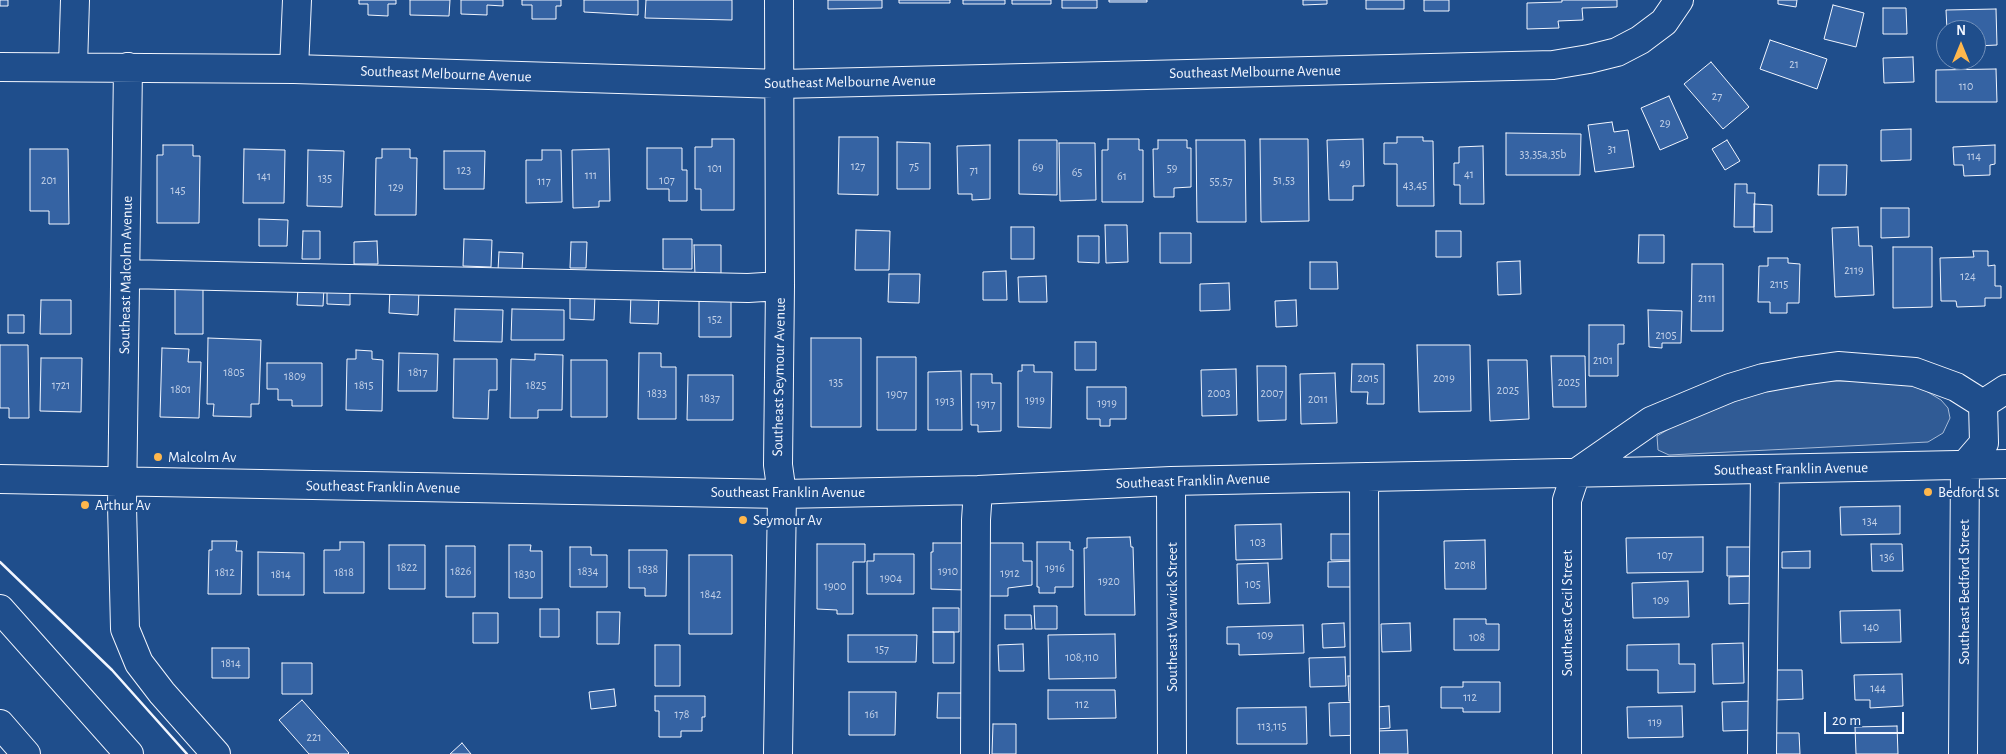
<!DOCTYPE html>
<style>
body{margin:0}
#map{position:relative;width:2006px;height:754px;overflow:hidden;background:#1f4e8c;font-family:"Alegreya Sans",sans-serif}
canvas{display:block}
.north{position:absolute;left:1936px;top:20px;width:50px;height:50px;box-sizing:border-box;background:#1f4e8c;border:1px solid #7391ba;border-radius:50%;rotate:0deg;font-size:14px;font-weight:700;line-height:20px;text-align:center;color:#f2f6ff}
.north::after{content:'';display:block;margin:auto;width:18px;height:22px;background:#ffb74d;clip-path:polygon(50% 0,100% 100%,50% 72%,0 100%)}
.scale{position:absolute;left:1824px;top:712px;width:80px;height:22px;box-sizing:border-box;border:2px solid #f2f6ff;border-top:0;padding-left:6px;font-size:15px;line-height:18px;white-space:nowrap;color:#f2f6ff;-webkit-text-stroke:4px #1f4e8c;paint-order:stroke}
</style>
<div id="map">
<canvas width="2006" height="754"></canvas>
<div class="north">N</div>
<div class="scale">20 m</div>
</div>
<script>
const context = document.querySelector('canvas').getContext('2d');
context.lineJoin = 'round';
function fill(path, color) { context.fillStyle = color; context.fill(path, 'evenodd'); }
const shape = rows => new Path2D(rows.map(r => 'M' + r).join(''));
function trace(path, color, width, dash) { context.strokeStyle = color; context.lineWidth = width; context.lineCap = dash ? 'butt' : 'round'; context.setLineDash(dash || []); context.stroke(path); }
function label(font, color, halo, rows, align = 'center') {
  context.font = font + ' "Alegreya Sans",sans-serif'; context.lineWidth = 4; context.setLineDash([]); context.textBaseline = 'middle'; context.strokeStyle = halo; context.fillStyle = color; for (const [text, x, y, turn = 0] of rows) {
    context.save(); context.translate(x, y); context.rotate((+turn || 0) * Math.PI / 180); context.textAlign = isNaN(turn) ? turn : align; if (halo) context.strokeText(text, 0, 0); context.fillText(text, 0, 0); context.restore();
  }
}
const green = shape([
 [1825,381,1875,381,1918,386,1941,400,1948,408,1950,418,1943,433,1928,442,1669,455,1658,450,1657,436,1689,417,1757,393,1825,381]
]);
const building = shape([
 [0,0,8,0,8,6,0,6,0,0],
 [359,0,396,0,396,4,388,4,388,16,368,15,368,4,359,4,359,0],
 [410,0,450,0,449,16,410,15,410,0],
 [461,0,503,0,503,6,487,5,487,15,461,14,461,0],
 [522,0,561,0,561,6,556,6,556,19,532,19,532,5,522,5,522,0],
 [584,0,638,0,638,15,584,12,584,0],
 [646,0,732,0,732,20,645,18,646,0],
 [828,0,882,0,882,8,828,9,828,0],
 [899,0,950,0,950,3,899,3,899,0],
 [963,0,1005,0,1005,4,963,4,963,0],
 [1012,0,1051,0,1051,4,1012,4,1012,0],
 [1062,0,1097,0,1097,8,1062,8,1062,0],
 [1109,0,1147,0,1147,2,1109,2,1109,0],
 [1303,0,1327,0,1327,4,1303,5,1303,0],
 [1366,0,1404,0,1404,9,1366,9,1366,0],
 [1424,0,1449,0,1449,11,1424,11,1424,0],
 [1562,0,1617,0,1617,7,1582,8,1583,20,1558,21,1559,28,1527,29,1527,3,1562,2,1562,0],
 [1778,0,1797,0,1796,7,1778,4,1778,0],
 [1833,5,1864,13,1856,47,1824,39,1833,5],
 [1883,8,1906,8,1907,34,1883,34,1883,8],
 [1996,9,1997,45,1976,46,1976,30,1947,30,1946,10,1996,9],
 [1770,40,1827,59,1817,89,1760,69,1770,40],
 [1913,57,1914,82,1884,83,1883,58,1913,57],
 [1711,62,1749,107,1723,129,1684,84,1711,62],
 [1996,69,1997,102,1936,102,1936,70,1996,69],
 [1669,96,1688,138,1660,150,1641,108,1669,96],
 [1612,122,1614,132,1628,130,1634,167,1595,172,1588,125,1612,122],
 [1911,129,1911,160,1881,161,1881,130,1911,129],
 [1506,133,1581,134,1580,175,1506,175,1506,133],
 [839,137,878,137,878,195,838,194,839,137],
 [1397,137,1423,137,1423,141,1433,141,1434,206,1397,206,1397,164,1384,164,1384,143,1397,143,1397,137],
 [712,139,734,139,734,210,701,210,701,189,695,189,695,147,712,147,712,139],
 [1108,139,1139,139,1139,150,1143,150,1143,202,1102,202,1102,150,1108,150,1108,139],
 [1260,139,1308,139,1309,221,1261,222,1260,139],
 [1363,139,1364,186,1353,186,1353,200,1329,200,1327,140,1363,139],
 [1019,140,1057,140,1057,195,1019,194,1019,140],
 [1158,140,1187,140,1187,148,1191,148,1191,187,1174,188,1174,197,1154,197,1153,149,1158,149,1158,140],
 [1196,140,1245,140,1246,222,1197,222,1196,140],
 [1727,140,1740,161,1725,170,1712,149,1727,140],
 [897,142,930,143,930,189,897,189,897,142],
 [1059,143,1095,143,1096,200,1060,201,1059,143],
 [163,145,193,145,193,156,200,156,199,223,157,223,157,155,163,155,163,145],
 [990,145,990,199,972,200,972,194,958,194,957,146,990,145],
 [1995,145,1995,164,1990,165,1990,175,1964,176,1963,165,1954,165,1953,147,1995,145],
 [1483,146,1484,204,1460,204,1460,185,1454,185,1454,163,1459,163,1459,147,1483,146],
 [647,148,682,148,682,170,687,170,687,201,669,201,669,189,647,189,647,148],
 [30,149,68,149,69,224,49,224,49,211,30,211,30,149],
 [244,149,285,150,284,203,243,203,244,149],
 [382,149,410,149,410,158,417,158,416,215,375,215,376,158,382,158,382,149],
 [609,149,610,201,599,201,599,207,573,208,572,150,609,149],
 [308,150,344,151,342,207,307,206,308,150],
 [542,150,561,150,562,202,526,203,526,160,542,160,542,150],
 [444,151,485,151,484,189,444,189,444,151],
 [1819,165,1847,165,1846,195,1818,195,1819,165],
 [1735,184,1747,184,1747,193,1755,193,1754,227,1734,227,1735,184],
 [1754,204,1772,205,1772,232,1754,232,1754,204],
 [1881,208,1909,208,1909,237,1881,238,1881,208],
 [259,219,288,220,287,246,259,246,259,219],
 [1105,225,1127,225,1128,262,1106,263,1105,225],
 [1011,227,1034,227,1034,259,1011,259,1011,227],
 [1858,227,1859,246,1872,246,1874,295,1835,297,1832,228,1858,227],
 [856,230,890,231,889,270,855,270,856,230],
 [303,231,320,231,320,259,302,259,303,231],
 [1436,231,1461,231,1461,257,1436,257,1436,231],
 [1160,233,1191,233,1191,263,1160,263,1160,233],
 [1639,235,1664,235,1664,263,1638,263,1639,235],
 [1078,236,1099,236,1099,263,1078,262,1078,236],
 [464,239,492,240,491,267,463,266,464,239],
 [663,239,692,239,692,269,663,269,663,239],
 [377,241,378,264,354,264,354,242,377,241],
 [571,242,587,242,586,268,570,268,571,242],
 [694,245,721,245,721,276,695,276,694,245],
 [1893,247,1932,247,1932,307,1893,308,1893,247],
 [1973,251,1988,251,1988,266,1995,265,1995,286,2001,286,2001,298,1985,298,1985,306,1957,307,1956,301,1941,301,1940,258,1974,257,1973,251],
 [499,252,523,253,522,270,498,270,499,252],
 [1768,258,1788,258,1788,263,1800,264,1799,303,1787,303,1787,313,1770,313,1770,302,1758,302,1759,266,1768,266,1768,258],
 [1520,261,1521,294,1498,295,1497,262,1520,261],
 [1310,262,1337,262,1338,289,1310,289,1310,262],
 [1692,264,1723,264,1723,331,1691,331,1692,264],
 [1006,271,1007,300,983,300,983,272,1006,271],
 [889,274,920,274,919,303,888,302,889,274],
 [1046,276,1047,302,1019,302,1018,277,1046,276],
 [1229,283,1230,310,1200,311,1200,284,1229,283],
 [175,284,203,284,203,334,175,334,175,284],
 [298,287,324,288,323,306,297,305,298,287],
 [327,287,350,288,350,305,327,304,327,287],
 [390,288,419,290,418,315,389,313,390,288],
 [570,294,595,294,594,320,570,319,570,294],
 [631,294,659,294,658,324,630,323,631,294],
 [41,300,71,300,71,334,40,334,41,300],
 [1296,300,1297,326,1276,327,1275,301,1296,300],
 [699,301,731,301,731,337,699,337,699,301],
 [455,309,503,310,502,342,454,341,455,309],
 [512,309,564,310,564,340,511,340,512,309],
 [1648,310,1682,311,1681,343,1662,343,1662,348,1649,347,1648,310],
 [8,315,24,315,24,333,8,333,8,315],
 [1589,325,1624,325,1624,344,1618,344,1618,376,1589,376,1589,325],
 [208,338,261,340,259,404,251,404,251,417,213,416,214,404,207,404,208,338],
 [811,338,861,338,861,427,811,427,811,338],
 [1075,342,1096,342,1096,370,1075,370,1075,342],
 [0,345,28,345,29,418,9,418,9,408,0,408,0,345],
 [1417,345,1470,345,1471,411,1419,412,1417,345],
 [162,348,189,349,188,362,201,362,199,418,160,417,162,348],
 [356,350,372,351,372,359,383,360,382,411,346,410,347,359,356,359,356,350],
 [399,353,438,354,437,391,398,391,399,353],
 [639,353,661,353,661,367,676,367,676,419,638,419,639,353],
 [535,354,563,355,562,410,538,410,538,418,510,418,511,359,535,360,535,354],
 [1551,356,1585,356,1586,407,1553,407,1551,356],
 [877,357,916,357,916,430,877,430,877,357],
 [41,358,82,358,81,412,40,411,41,358],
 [454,359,497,359,497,390,489,390,488,419,453,418,454,359],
 [571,360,607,360,607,417,571,417,571,360],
 [1488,360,1527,360,1529,419,1490,421,1488,360],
 [267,363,322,363,322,406,292,406,292,400,278,400,278,389,267,389,267,363],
 [1352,364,1384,364,1384,404,1367,404,1368,392,1351,392,1352,364],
 [1022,365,1034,365,1034,372,1052,372,1051,428,1018,427,1018,371,1022,371,1022,365],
 [1257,366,1286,366,1286,420,1258,421,1257,366],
 [1236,369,1237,415,1202,416,1201,370,1236,369],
 [961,371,962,430,928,430,928,372,961,371],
 [1335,373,1337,423,1301,424,1300,374,1335,373],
 [971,374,992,374,992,383,1001,383,1001,431,978,432,978,425,971,425,971,374],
 [688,375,733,375,733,420,687,420,688,375],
 [1087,387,1126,387,1126,419,1110,419,1110,426,1100,426,1100,419,1087,419,1087,387],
 [1900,506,1900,534,1841,535,1840,507,1900,506],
 [1281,524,1282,559,1236,560,1235,525,1281,524],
 [1331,534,1362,534,1362,560,1331,560,1331,534],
 [1130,537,1131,547,1133,547,1135,615,1085,615,1084,548,1087,548,1087,538,1130,537],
 [1703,537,1703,572,1627,573,1626,538,1703,537],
 [1485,540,1486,589,1445,589,1444,541,1485,540],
 [212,541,237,541,236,551,242,551,241,594,208,594,209,550,212,550,212,541],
 [340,542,364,542,364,593,324,593,324,550,340,550,340,542],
 [1037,542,1070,542,1070,550,1073,550,1073,587,1055,587,1055,593,1039,593,1039,587,1037,587,1037,542],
 [933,543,962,543,962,552,966,552,966,590,931,589,931,552,933,552,933,543],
 [987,543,1023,543,1023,561,1032,561,1032,585,1008,588,1008,596,987,596,987,543],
 [817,544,865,544,865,562,853,562,853,614,837,614,837,610,817,609,817,544],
 [1871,544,1902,544,1903,571,1872,571,1871,544],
 [389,545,425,545,425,589,389,589,389,545],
 [509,545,531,545,530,551,542,551,542,598,509,598,509,545],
 [446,546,475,546,475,597,446,597,446,546],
 [570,547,591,547,591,555,607,555,607,587,570,587,570,547],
 [1727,547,1754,547,1754,576,1727,576,1727,547],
 [629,550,667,550,666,596,645,596,645,588,629,588,629,550],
 [1810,551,1810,568,1782,568,1782,552,1810,551],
 [258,552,304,553,304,595,258,595,258,552],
 [874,554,914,554,914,594,867,594,867,561,874,561,874,554],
 [689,555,732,555,732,634,689,634,689,555],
 [1354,561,1355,587,1328,587,1328,562,1354,561],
 [1268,563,1270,603,1238,604,1237,564,1268,563],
 [1754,576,1754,603,1729,604,1729,577,1754,576],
 [1688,581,1689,617,1633,618,1632,583,1688,581],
 [1034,606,1057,606,1057,629,1035,629,1034,606],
 [933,608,959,608,959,632,933,632,933,608],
 [540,609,559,609,559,637,540,637,540,609],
 [1900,610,1901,642,1841,643,1840,611,1900,610],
 [597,612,620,612,619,644,597,644,597,612],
 [473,613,498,613,498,643,473,643,473,613],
 [1005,615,1031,615,1032,629,1005,629,1005,615],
 [1454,619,1486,619,1486,624,1499,624,1499,650,1454,650,1454,619],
 [1344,623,1345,647,1323,648,1322,624,1344,623],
 [1410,623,1411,651,1382,652,1381,624,1410,623],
 [1303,625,1304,653,1239,655,1239,644,1227,644,1227,627,1303,625],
 [933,632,954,632,954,663,933,663,933,632],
 [1115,634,1116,678,1049,679,1048,635,1115,634],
 [848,635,917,635,916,662,848,662,848,635],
 [1743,643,1744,683,1713,684,1712,644,1743,643],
 [1023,644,1024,671,999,671,998,645,1023,644],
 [1679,644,1679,664,1695,664,1695,692,1658,693,1658,670,1627,670,1627,645,1679,644],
 [655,645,680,645,680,686,655,686,655,645],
 [212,648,249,648,249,678,212,678,212,648],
 [1345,657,1346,686,1310,687,1309,658,1345,657],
 [282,663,312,663,312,694,282,694,282,663],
 [1773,670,1802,670,1803,699,1774,700,1773,670],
 [1902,674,1903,706,1870,708,1870,700,1855,700,1854,675,1902,674],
 [1348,676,1362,676,1363,700,1349,701,1348,676],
 [1463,682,1500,682,1500,712,1463,712,1463,708,1441,708,1441,687,1463,687,1463,682],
 [614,689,616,706,591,709,589,692,614,689],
 [1048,690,1115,690,1116,718,1048,719,1048,690],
 [849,692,896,692,895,735,849,735,849,692],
 [938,693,964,693,963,718,937,718,938,693],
 [655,696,705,696,705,717,702,717,702,731,681,731,681,737,659,737,659,711,655,711,655,696],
 [302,700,349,753,348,754,309,754,279,720,302,700],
 [1754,701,1754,730,1723,731,1722,702,1754,701],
 [1361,702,1362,735,1330,736,1329,703,1361,702],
 [1389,706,1390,728,1378,729,1377,707,1389,706],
 [1682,706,1683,737,1628,738,1627,707,1682,706],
 [1306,707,1307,744,1237,744,1237,708,1306,707],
 [993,724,1016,724,1016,754,992,754,993,724],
 [1897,726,1898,754,1856,754,1855,727,1897,726],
 [1407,730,1408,754,1377,754,1377,731,1407,730],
 [1773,733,1799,733,1800,754,1774,754,1773,733],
 [462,743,471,754,450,754,462,743]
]);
const minor = shape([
 [0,67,294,69,781,84,1553,65,1589,59,1617,52,1640,40,1664,22,1679,0],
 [73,67,75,0],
 [128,67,122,505,125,629,139,663,162,693,216,754],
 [294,69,297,0],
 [127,274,748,288,780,286],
 [1576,473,1651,421,1730,388,1763,378,1802,371,1838,366,1915,372,1956,387,1983,404],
 [1364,478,1365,754],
 [0,479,782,494,978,490,1171,481,2006,464],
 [1171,481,1172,754],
 [778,754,782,494,778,465,780,286,779,0],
 [975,754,976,520,978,490],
 [1567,754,1567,500,1576,473],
 [1762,754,1765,469],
 [1963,754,1965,465,1984,443,1983,404,2006,389]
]);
const highway = shape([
 [0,609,129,754],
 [0,724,26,754]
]);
const wall = shape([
 [0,562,112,670,187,754]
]);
const markers = [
 [158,457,5,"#ffb74d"],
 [1928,492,5,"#ffb74d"],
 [85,505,5,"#ffb74d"],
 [743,520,5,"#ffb74d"]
];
const numberNames = [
 ["21",1794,64],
 ["110",1966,86],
 ["27",1717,96],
 ["29",1665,123],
 ["31",1612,149],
 ["33,35a,35b",1543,154],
 ["114",1974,156],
 ["49",1345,163],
 ["127",858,166],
 ["75",914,166],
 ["69",1038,167],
 ["101",715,168],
 ["59",1172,168],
 ["123",464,170],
 ["71",974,170],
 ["65",1077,172],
 ["41",1469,174],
 ["111",591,175],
 ["141",264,176],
 ["61",1122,176],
 ["135",325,178],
 ["201",49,180],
 ["107",667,180],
 ["51,53",1284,180],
 ["117",544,181],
 ["55,57",1221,181],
 ["43,45",1415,185],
 ["129",396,187],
 ["145",178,190],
 ["2119",1854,270],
 ["124",1968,276],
 ["2115",1779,284],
 ["2111",1707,298],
 ["152",715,319],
 ["2105",1666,335],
 ["2101",1603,360],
 ["1805",234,372],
 ["1817",418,372],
 ["1809",295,376],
 ["2015",1368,378],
 ["2019",1444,378],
 ["135",836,382],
 ["2025",1569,382],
 ["1721",61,385],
 ["1815",364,385],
 ["1825",536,385],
 ["1801",181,389],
 ["2025",1508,390],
 ["1833",657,393],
 ["2003",1219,393],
 ["2007",1272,393],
 ["1907",897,394],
 ["1837",710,398],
 ["2011",1318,399],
 ["1919",1035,400],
 ["1913",945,401],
 ["1919",1107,403],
 ["1917",986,404],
 ["134",1870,521],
 ["103",1258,542],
 ["107",1665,555],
 ["136",1887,557],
 ["2018",1465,565],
 ["1822",407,567],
 ["1916",1055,568],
 ["1838",648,569],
 ["1826",461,571],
 ["1834",588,571],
 ["1910",948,571],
 ["1812",225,572],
 ["1818",344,572],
 ["1912",1010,573],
 ["1814",281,574],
 ["1830",525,574],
 ["1904",891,578],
 ["1920",1109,581],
 ["105",1253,584],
 ["1900",835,586],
 ["1842",711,594],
 ["109",1661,600],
 ["140",1871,627],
 ["109",1265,635],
 ["108",1477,637],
 ["157",882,649],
 ["108,110",1082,657],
 ["1814",231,663],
 ["144",1878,688],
 ["112",1470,697],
 ["112",1082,704],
 ["178",682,714],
 ["161",872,714],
 ["119",1655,722],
 ["113,115",1272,726],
 ["221",314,737]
];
const streetNames = [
 ["Southeast Melbourne Avenue",1255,72,-1],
 ["Southeast Melbourne Avenue",446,74,2],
 ["Southeast Melbourne Avenue",850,82,-1],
 ["Southeast Malcolm Avenue",126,275,-89],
 ["Southeast Seymour Avenue",779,377,-89],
 ["Southeast Franklin Avenue",1791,469,-1],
 ["Southeast Franklin Avenue",1193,481,-2],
 ["Southeast Franklin Avenue",383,487,1],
 ["Southeast Franklin Avenue",788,492],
 ["Southeast Bedford Street",1964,592,-90],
 ["Southeast Cecil Street",1567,613,-90],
 ["Southeast Warwick Street",1172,617,-90]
];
const poiNames = [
 ["Malcolm Av",168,457],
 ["Bedford St",1938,492],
 ["Arthur Av",95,505],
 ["Seymour Av",753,520]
];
fill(green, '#305b95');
trace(green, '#a8bbd7', 1);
fill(building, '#3563a3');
trace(building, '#f2f6ff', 1);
trace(minor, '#f2f6ff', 30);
trace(highway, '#f2f6ff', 30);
trace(minor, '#1f4e8c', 28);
trace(highway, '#1f4e8c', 28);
trace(wall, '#f2f6ff', 2.5);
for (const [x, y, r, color] of markers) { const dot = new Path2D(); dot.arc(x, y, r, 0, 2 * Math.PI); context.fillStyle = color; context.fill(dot); trace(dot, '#1f4e8c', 2); }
label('12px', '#c3d1e8', null, numberNames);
label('15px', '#f2f6ff', '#1f4e8c', streetNames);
label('15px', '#f2f6ff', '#1f4e8c', poiNames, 'left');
</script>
